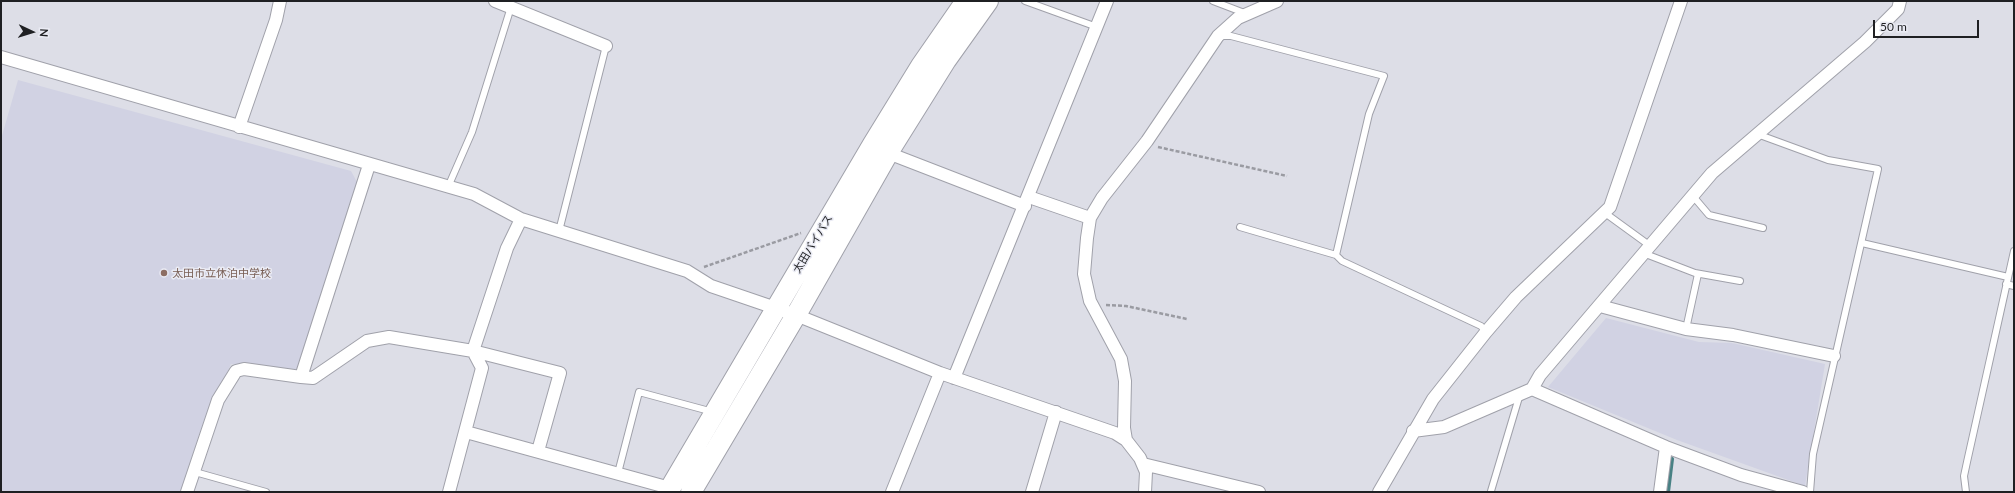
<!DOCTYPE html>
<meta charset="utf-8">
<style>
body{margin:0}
#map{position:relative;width:2015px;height:493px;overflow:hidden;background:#dddee7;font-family:Lato,sans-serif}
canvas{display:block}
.frame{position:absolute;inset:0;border:2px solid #1f2023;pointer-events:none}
.north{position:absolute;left:12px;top:12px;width:40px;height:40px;-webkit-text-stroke:3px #eaebf4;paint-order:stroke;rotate:94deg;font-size:11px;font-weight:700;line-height:16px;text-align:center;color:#1f2023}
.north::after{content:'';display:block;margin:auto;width:14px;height:18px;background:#1f2023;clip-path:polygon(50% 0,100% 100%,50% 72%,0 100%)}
.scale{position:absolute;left:1873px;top:20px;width:106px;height:18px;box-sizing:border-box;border:2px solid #1f2023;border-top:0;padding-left:5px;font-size:12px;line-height:14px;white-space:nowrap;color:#1f2023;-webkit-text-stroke:3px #eaebf4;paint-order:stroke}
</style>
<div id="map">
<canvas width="2015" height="493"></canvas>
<div class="frame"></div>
<div class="north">N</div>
<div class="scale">50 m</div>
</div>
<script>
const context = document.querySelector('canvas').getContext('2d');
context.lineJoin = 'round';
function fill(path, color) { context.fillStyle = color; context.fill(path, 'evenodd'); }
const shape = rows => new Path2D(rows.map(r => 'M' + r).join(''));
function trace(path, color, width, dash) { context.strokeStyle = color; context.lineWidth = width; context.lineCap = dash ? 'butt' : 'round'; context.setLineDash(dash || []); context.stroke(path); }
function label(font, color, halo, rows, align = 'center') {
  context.font = font + ' Lato,"Noto Sans JP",sans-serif'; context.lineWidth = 3; context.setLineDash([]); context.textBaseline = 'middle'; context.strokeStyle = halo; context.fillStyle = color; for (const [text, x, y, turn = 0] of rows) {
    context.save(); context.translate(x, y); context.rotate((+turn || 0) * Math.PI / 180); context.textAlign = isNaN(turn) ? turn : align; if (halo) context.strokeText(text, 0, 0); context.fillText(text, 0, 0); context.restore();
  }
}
const built = shape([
 [18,80,351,171,357,182,297,370,231,364,199,435,181,492,1,492,1,139],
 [1606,318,1699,342,1732,343,1825,364,1805,486,1677,440,1548,387]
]);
const stream = shape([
 [1668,492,1672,459]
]);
const path = shape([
 [1158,147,1287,176],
 [704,267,801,233],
 [1106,305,1126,306,1187,319]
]);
const service = shape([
 [1025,1,1097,27],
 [1213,1,1247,14],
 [1220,36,1231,36,1384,76,1369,114,1336,255],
 [1757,134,1828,160,1878,169,1813,454,1810,492],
 [448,187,472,132,511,7],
 [1692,195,1709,215,1763,228],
 [1605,213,1649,245],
 [1240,227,1336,255,1342,261,1481,326,1486,332],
 [559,231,606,46],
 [1862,243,2008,277],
 [1643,253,1695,273,1740,281],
 [2006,284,2014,286],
 [1686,329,1698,274],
 [195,472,266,492],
 [618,473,639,392,713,412],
 [1491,491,1520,394],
 [1966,492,1964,476,1967,462,2014,251]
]);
const minor = shape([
 [495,1,606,46],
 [1,57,474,194,521,219,687,271,711,286,796,315,940,373,1115,433,1126,440,1140,458,1146,472,1145,492],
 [239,127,276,20,280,1],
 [888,153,1025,206],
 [1029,197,1090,218],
 [1600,306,1686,329,1733,335,1834,356],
 [301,377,313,378,367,341,389,337,473,351,560,373,538,451],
 [954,378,1107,1],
 [1532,389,1540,375,1712,173,1865,42,1898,9,1900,1],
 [1413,431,1444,427,1532,389,1666,447,1741,475,1803,492],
 [466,432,670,488],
 [1126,440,1124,428,1125,381,1121,359,1090,301,1084,274,1087,238,1090,218,1102,198,1147,141,1218,36,1238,18,1277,1],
 [1143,464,1259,492],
 [187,492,218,400,236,371,244,369,301,377,369,165],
 [449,492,482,368,473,351,507,248,521,219],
 [892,492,940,373],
 [1032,492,1056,412],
 [1379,492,1433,399,1486,332,1516,297,1610,207,1681,1],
 [1660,492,1666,447]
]);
const trunk = shape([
 [668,492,873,144,921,66,966,1],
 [691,492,796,315,891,148,946,60,988,1]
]);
const markers = [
 [164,273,4,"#8d6e63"]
];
const streetNames = [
 ["太田バイパス",813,244,-59]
];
const educationNames = [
 ["太田市立休泊中学校",172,273]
];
fill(built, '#d1d2e3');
trace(stream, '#488184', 4);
trace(service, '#a0a1aa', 8);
trace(minor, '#a0a1aa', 14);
trace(trunk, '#a0a1aa', 22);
trace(path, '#9a9ba2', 2.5, [4, 2]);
trace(service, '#fff', 6);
trace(minor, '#fff', 12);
trace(trunk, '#fff', 20);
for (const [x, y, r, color] of markers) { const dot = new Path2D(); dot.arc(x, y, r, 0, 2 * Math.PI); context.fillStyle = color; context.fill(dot); trace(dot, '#eaebf4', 1.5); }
label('11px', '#1f2023', '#eaebf4', streetNames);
label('11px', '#785e54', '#eaebf4', educationNames, 'left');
</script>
